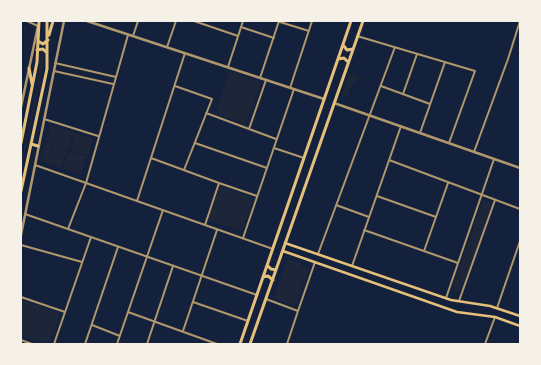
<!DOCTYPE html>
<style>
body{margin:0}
#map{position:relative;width:541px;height:365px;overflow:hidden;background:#14213d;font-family:"Varela Round",sans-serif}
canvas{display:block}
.frame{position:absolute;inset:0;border:22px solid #f6f1e7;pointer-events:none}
</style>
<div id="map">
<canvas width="541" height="365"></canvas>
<div class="frame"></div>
</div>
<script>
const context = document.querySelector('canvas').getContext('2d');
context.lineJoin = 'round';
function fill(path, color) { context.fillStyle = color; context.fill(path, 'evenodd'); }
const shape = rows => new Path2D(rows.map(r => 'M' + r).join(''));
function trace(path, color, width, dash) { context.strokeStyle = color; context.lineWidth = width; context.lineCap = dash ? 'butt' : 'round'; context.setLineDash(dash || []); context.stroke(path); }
const green = shape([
 [40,50,42,50,44,53,43,67,21,173,21,162,38,80],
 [230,71,261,82,246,124,215,114],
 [349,74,361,78,352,85,352,87,348,92,349,95,348,97,344,97,342,96,343,91,347,84,346,82],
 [51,125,74,132,69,146,65,148,46,141],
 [75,133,93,139,88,155,73,151,71,147],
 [46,142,51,144,51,153,52,157,52,145,65,149,67,153,61,168,39,160],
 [72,152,85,156,85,157,87,156,81,175,63,168,68,154],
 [220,186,253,198,242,231,208,220],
 [483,200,492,203,464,287,457,292,453,289,453,286],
 [288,259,301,264,303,267,309,270,295,306,273,298],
 [21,299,60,313,49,344,21,336]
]);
const minor = shape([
 [27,21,38,26],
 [194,21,238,36],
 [280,22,309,31],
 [241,27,274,38],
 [133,36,138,21],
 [357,36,475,71,449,143],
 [167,47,176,21],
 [55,63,116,77],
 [228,67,243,21],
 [54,71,113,84],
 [260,78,279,21],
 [175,86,212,99,184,170],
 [381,86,430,104],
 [290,88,312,21],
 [403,94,417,54],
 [206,113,276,139],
 [44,119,98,136],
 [249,129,266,80],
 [420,133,445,62],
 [195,143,267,168],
 [274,148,304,158],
 [474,152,508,59,520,21],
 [151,158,219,183,257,196],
 [389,160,520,209],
 [35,165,273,249],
 [377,196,436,217],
 [137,201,185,53],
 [336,205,369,217],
 [25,214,257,295],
 [205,225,219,183],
 [68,229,86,183,128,35],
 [364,230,458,263],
 [243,238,294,89],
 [21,245,82,262],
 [424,251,448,183],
 [318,254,395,47],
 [352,266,401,126],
 [21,297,65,312],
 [446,298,494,159],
 [266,299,298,311,287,344],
 [459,301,495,200],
 [193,302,248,321],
 [497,308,520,241],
 [298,311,315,262],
 [128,312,217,344],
 [92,325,120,336],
 [183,331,217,230],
 [21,340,32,344],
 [54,344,91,237],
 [85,344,118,247],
 [117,344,163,210],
 [147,344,173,266],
 [485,344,495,317]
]);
const tertiary = shape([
 [87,21,324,99],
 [334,103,520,168],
 [21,107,38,26],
 [21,235,64,21]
]);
const secondary = shape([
 [285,243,451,300,490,306,520,316],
 [283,251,457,312,495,317,520,326]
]);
const primary = shape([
 [49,35,53,21],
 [38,41,43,44,48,40],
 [343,45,347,50,353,49],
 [37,50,43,49,47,53],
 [338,59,344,58,348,62],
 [29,68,32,84],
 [21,143,37,62,39,21],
 [31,144,38,146],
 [21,191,47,69,47,21],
 [267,265,271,269,276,270],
 [263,277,268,276,273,280],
 [240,344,351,21],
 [250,344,363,21]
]);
fill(green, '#1d2539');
trace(minor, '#b1986c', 2);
trace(tertiary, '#b1986c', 2.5);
trace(secondary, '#e5c07b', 2.5);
trace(primary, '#e5c07b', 3);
</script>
